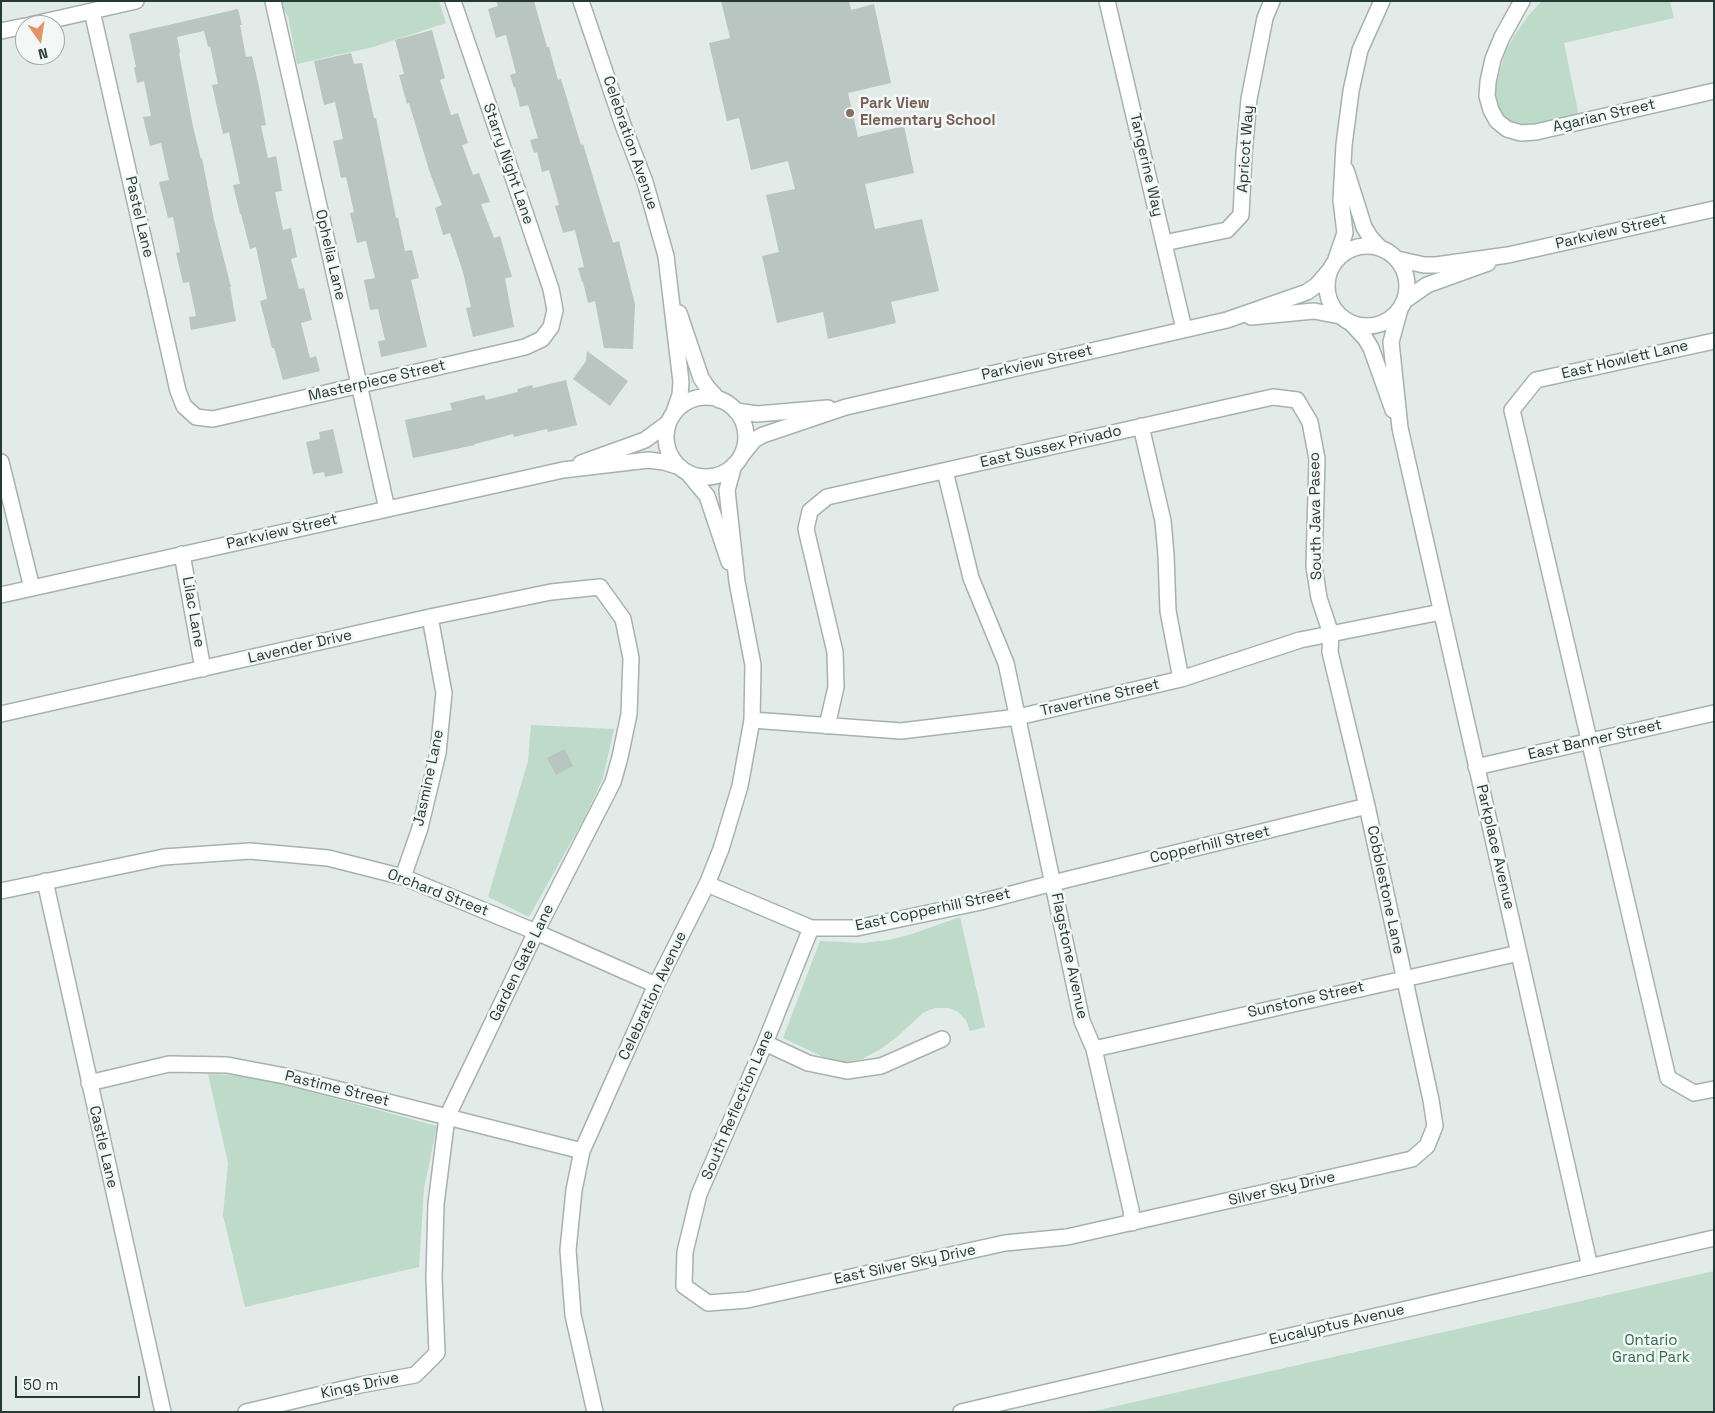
<!DOCTYPE html>
<style>
body{margin:0}
#map{position:relative;width:1715px;height:1413px;overflow:hidden;background:#e2ebe8;font-family:"Space Grotesk",sans-serif}
canvas{display:block}
.frame{position:absolute;inset:0;border:2px solid #243a36;pointer-events:none}
.north{position:absolute;left:15px;top:15px;width:50px;height:50px;box-sizing:border-box;background:#f3f8f6;border:1px solid #a0aca9;border-radius:50%;rotate:167deg;font-size:14px;font-weight:700;line-height:20px;text-align:center;color:#243a36}
.north::after{content:'';display:block;margin:auto;width:18px;height:22px;background:#e39368;clip-path:polygon(50% 0,100% 100%,50% 72%,0 100%)}
.scale{position:absolute;left:15px;top:1376px;width:125px;height:22px;box-sizing:border-box;border:2px solid #243a36;border-top:0;padding-left:6px;font-size:15px;line-height:18px;white-space:nowrap;color:#243a36;-webkit-text-stroke:4px #f3f8f6;paint-order:stroke}
</style>
<div id="map">
<canvas width="1715" height="1413"></canvas>
<div class="frame"></div>
<div class="north">N</div>
<div class="scale">50 m</div>
</div>
<script>
const context = document.querySelector('canvas').getContext('2d');
context.lineJoin = 'round';
function fill(path, color) { context.fillStyle = color; context.fill(path, 'evenodd'); }
const shape = rows => new Path2D(rows.map(r => 'M' + r).join(''));
function trace(path, color, width, dash) { context.strokeStyle = color; context.lineWidth = width; context.lineCap = dash ? 'butt' : 'round'; context.setLineDash(dash || []); context.stroke(path); }
function label(font, color, halo, rows, align = 'center') {
  context.font = font + ' "Space Grotesk",sans-serif'; context.lineWidth = 5; context.setLineDash([]); context.textBaseline = 'middle'; context.strokeStyle = halo; context.fillStyle = color; for (const [text, x, y, turn = 0] of rows) {
    context.save(); context.translate(x, y); context.rotate((+turn || 0) * Math.PI / 180); context.textAlign = isNaN(turn) ? turn : align; if (halo) context.strokeText(text, 0, 0); context.fillText(text, 0, 0); context.restore();
  }
}
const green = shape([
 [279,1,439,1,446,23,373,47,297,64,288,16],
 [1542,1,1670,1,1674,18,1564,43,1579,116,1524,127,1511,126,1496,108,1494,93,1500,71,1506,51,1514,36,1528,16],
 [531,725,614,729,603,778,585,817,529,917,488,897,528,761],
 [960,917,985,1027,970,1031,966,1020,957,1011,948,1008,935,1008,924,1012,897,1037,879,1050,862,1059,840,1063,821,1056,783,1038,820,941,862,943,889,940,912,934],
 [208,1074,252,1076,437,1126,424,1188,419,1267,245,1307,223,1215,228,1163],
 [1714,1271,1714,1412,1090,1412]
]);
const building = shape([
 [496,1,534,1,547,47,549,47,558,80,561,79,581,145,583,144,613,243,619,241,635,304,633,349,604,348,595,301,588,303,583,282,582,282,578,268,584,267,575,230,563,233,555,206,559,205,549,170,542,172,537,152,534,153,530,140,538,138,528,105,520,107,515,87,514,88,510,75,516,73,506,35,496,38,488,9,498,6],
 [721,1,849,1,851,10,874,4,891,83,848,93,858,137,904,126,914,173,865,184,875,229,922,219,939,291,891,302,896,323,828,339,823,312,777,323,762,256,779,252,766,195,795,189,788,161,751,170,739,118,727,121,709,43,730,38],
 [238,9,242,25,240,25,246,57,252,56,259,87,266,125,261,126,268,158,276,156,279,171,282,191,275,192,283,230,291,228,297,257,291,259,299,289,304,288,312,320,301,323,310,358,316,356,320,371,283,380,274,348,272,348,260,301,267,299,256,247,250,249,241,214,240,214,233,185,240,184,229,132,223,134,212,85,218,84,210,46,208,47,204,31,177,37,180,52,179,53,193,127,201,159,202,158,214,220,231,287,230,287,236,321,191,330,189,317,196,316,189,282,183,283,176,253,180,252,173,217,168,218,159,182,169,180,161,143,150,146,143,117,151,116,144,81,137,83,134,67,136,67,129,34],
 [432,30,445,78,440,80,451,115,458,113,468,143,462,145,473,175,479,173,490,202,481,204,494,238,500,236,512,277,505,278,514,327,473,337,466,308,471,307,463,272,450,233,443,235,435,208,442,205,429,170,409,103,407,104,399,75,404,74,395,40],
 [351,53,354,64,362,63,374,118,376,118,396,218,398,218,405,251,412,250,419,278,411,280,427,347,381,357,378,341,385,340,378,309,370,310,364,280,375,278,366,241,357,243,350,213,354,212,346,177,341,178,333,141,343,139,335,102,324,105,314,61],
 [587,351,628,381,610,406,573,379,586,361],
 [566,380,577,425,548,432,547,429,514,437,513,434,475,444,475,445,413,458,405,420,452,410,450,403,484,395,486,400,518,392,517,389,532,385,533,388],
 [333,429,343,473,325,477,324,472,313,474,306,442,320,439,319,432],
 [565,749,573,766,556,775,547,758]
]);
const minor = shape([
 [273,1,387,509],
 [581,1,623,125,645,182,666,256,681,382,680,395,673,415],
 [1107,1,1184,329],
 [1522,1,1502,37,1493,59,1488,82,1487,96,1491,110,1497,121,1507,129,1521,133,1536,132,1714,91],
 [92,11,178,391,184,406,196,417,213,419,525,347,542,339,551,327,555,310,551,289,453,1],
 [30,25,136,1],
 [1,31,25,26],
 [1346,170,1364,227,1370,237,1379,247],
 [1164,243,1227,230,1241,215,1244,154,1249,99,1265,18,1272,1],
 '1327 286a40 40 0 1 1 80 0a40 40 0 1 1-80 0Z',
 [1336,259,1345,233,1341,200,1344,145,1351,91,1360,50,1382,1],
 [1397,259,1424,265,1436,265,1508,255,1714,209],
 [1404,301,1427,285,1488,263],
 [1400,309,1391,342,1400,428,1590,1267],
 [679,313,701,378,707,387,719,400],
 [1251,317,1314,311,1340,316],
 [1351,323,1365,338,1371,348,1393,410],
 [1714,341,1536,380,1512,410,1668,1078,1694,1093,1714,1089],
 '666 437a40 40 0 1 1 80 0a40 40 0 1 1-80 0Z',
 [736,411,757,414,828,408],
 [1141,426,1163,521,1166,555,1168,611,1181,679],
 [741,456,754,440,763,435,846,407,1227,320,1307,292,1317,285,1330,270],
 [1,462,32,588],
 [581,463,645,440,668,423],
 [945,471,971,578,1006,663,1082,1021,1094,1049,1131,1210,1132,1223],
 [688,473,707,496,729,562],
 [182,554,203,669],
 [1,595,563,470,648,460,664,462,680,467],
 [1,714,430,617,551,592,600,587,623,619,631,658,629,714,620,757,613,782,536,932,447,1117,436,1204,434,1278,437,1353,415,1375,360,1385,246,1412],
 [752,720,901,731,1018,717,1181,679,1300,640,1441,612],
 [1476,767,1714,713],
 [403,877,420,828,438,753,444,693,430,617],
 [45,881,163,1412],
 [707,884,811,928,857,928,981,902,1053,883,1367,806],
 [1,891,164,857,250,851,328,858,403,877,536,932,656,985],
 [811,928,765,1043,699,1194,685,1252,684,1286,708,1303,747,1300,1005,1243,1067,1237,1412,1159,1427,1146,1435,1126,1431,1100,1367,806,1330,652,1331,634,1319,598,1314,566,1317,459,1310,422,1297,400,1273,397,827,497,810,511,806,529,835,652,836,687,827,726],
 [765,1043,808,1063,847,1071,881,1066,942,1039],
 [1094,1049,1519,953],
 [89,1083,169,1064,227,1065,285,1076,582,1151],
 [595,1412,573,1315,568,1250,574,1190,582,1151,656,985,707,884,721,849,740,786,752,720,753,665,737,582,727,490,734,465],
 [961,1412,1714,1238]
]);
const markers = [
 [850,113,5,"#8d6e63"]
];
const educationNames = [
 ["Park View",860,104],
 ["Elementary School",860,121]
];
const streetNames = [
 ["Agarian Street",1604,116,-13],
 ["Celebration Avenue",630,143,71],
 ["Apricot Way",1246,149,-86],
 ["Starry Night Lane",508,164,71],
 ["Tangerine Way",1146,165,77],
 ["Pastel Lane",139,217,77],
 ["Parkview Street",1611,232,-13],
 ["Ophelia Lane",330,255,77],
 ["East Howlett Lane",1625,360,-13],
 ["Parkview Street",1037,363,-13],
 ["Masterpiece Street",377,381,-13],
 ["East Sussex Privado",1051,447,-13],
 ["South Java Paseo",1316,516,-91],
 ["Parkview Street",282,532,-13],
 ["Lilac Lane",193,612,80],
 ["Lavender Drive",300,647,-13],
 ["Travertine Street",1100,698,-13],
 ["East Banner Street",1595,740,-13],
 ["Jasmine Lane",429,778,-78],
 ["Copperhill Street",1210,845,-13],
 ["Parkplace Avenue",1495,847,77],
 ["Cobblestone Lane",1385,890,78],
 ["Orchard Street",438,893,21],
 ["East Copperhill Street",933,910,-12],
 ["Flagstone Avenue",1069,956,78],
 ["Garden Gate Lane",522,963,-64],
 ["Celebration Avenue",653,996,-65],
 ["Sunstone Street",1306,1000,-13],
 ["Pastime Street",337,1089,14],
 ["South Reflection Lane",738,1105,-67],
 ["Castle Lane",103,1147,77],
 ["Silver Sky Drive",1282,1189,-13],
 ["East Silver Sky Drive",905,1265,-12],
 ["Eucalyptus Avenue",1337,1325,-13],
 ["Kings Drive",360,1386,-12]
];
const parkNames = [
 ["Ontario",1651,1341],
 ["Grand Park",1651,1358]
];
fill(green, '#bedac8');
fill(building, '#b8c5c1');
trace(minor, '#a5b2af', 18);
trace(minor, '#fff', 15);
for (const [x, y, r, color] of markers) { const dot = new Path2D(); dot.arc(x, y, r, 0, 2 * Math.PI); context.fillStyle = color; context.fill(dot); trace(dot, '#f3f8f6', 2); }
label('bold 15px', '#785e54', '#f3f8f6', educationNames, 'left');
label('15px', '#243a36', '#f3f8f6', streetNames);
label('15px', '#336c4f', '#f3f8f6', parkNames);
</script>
